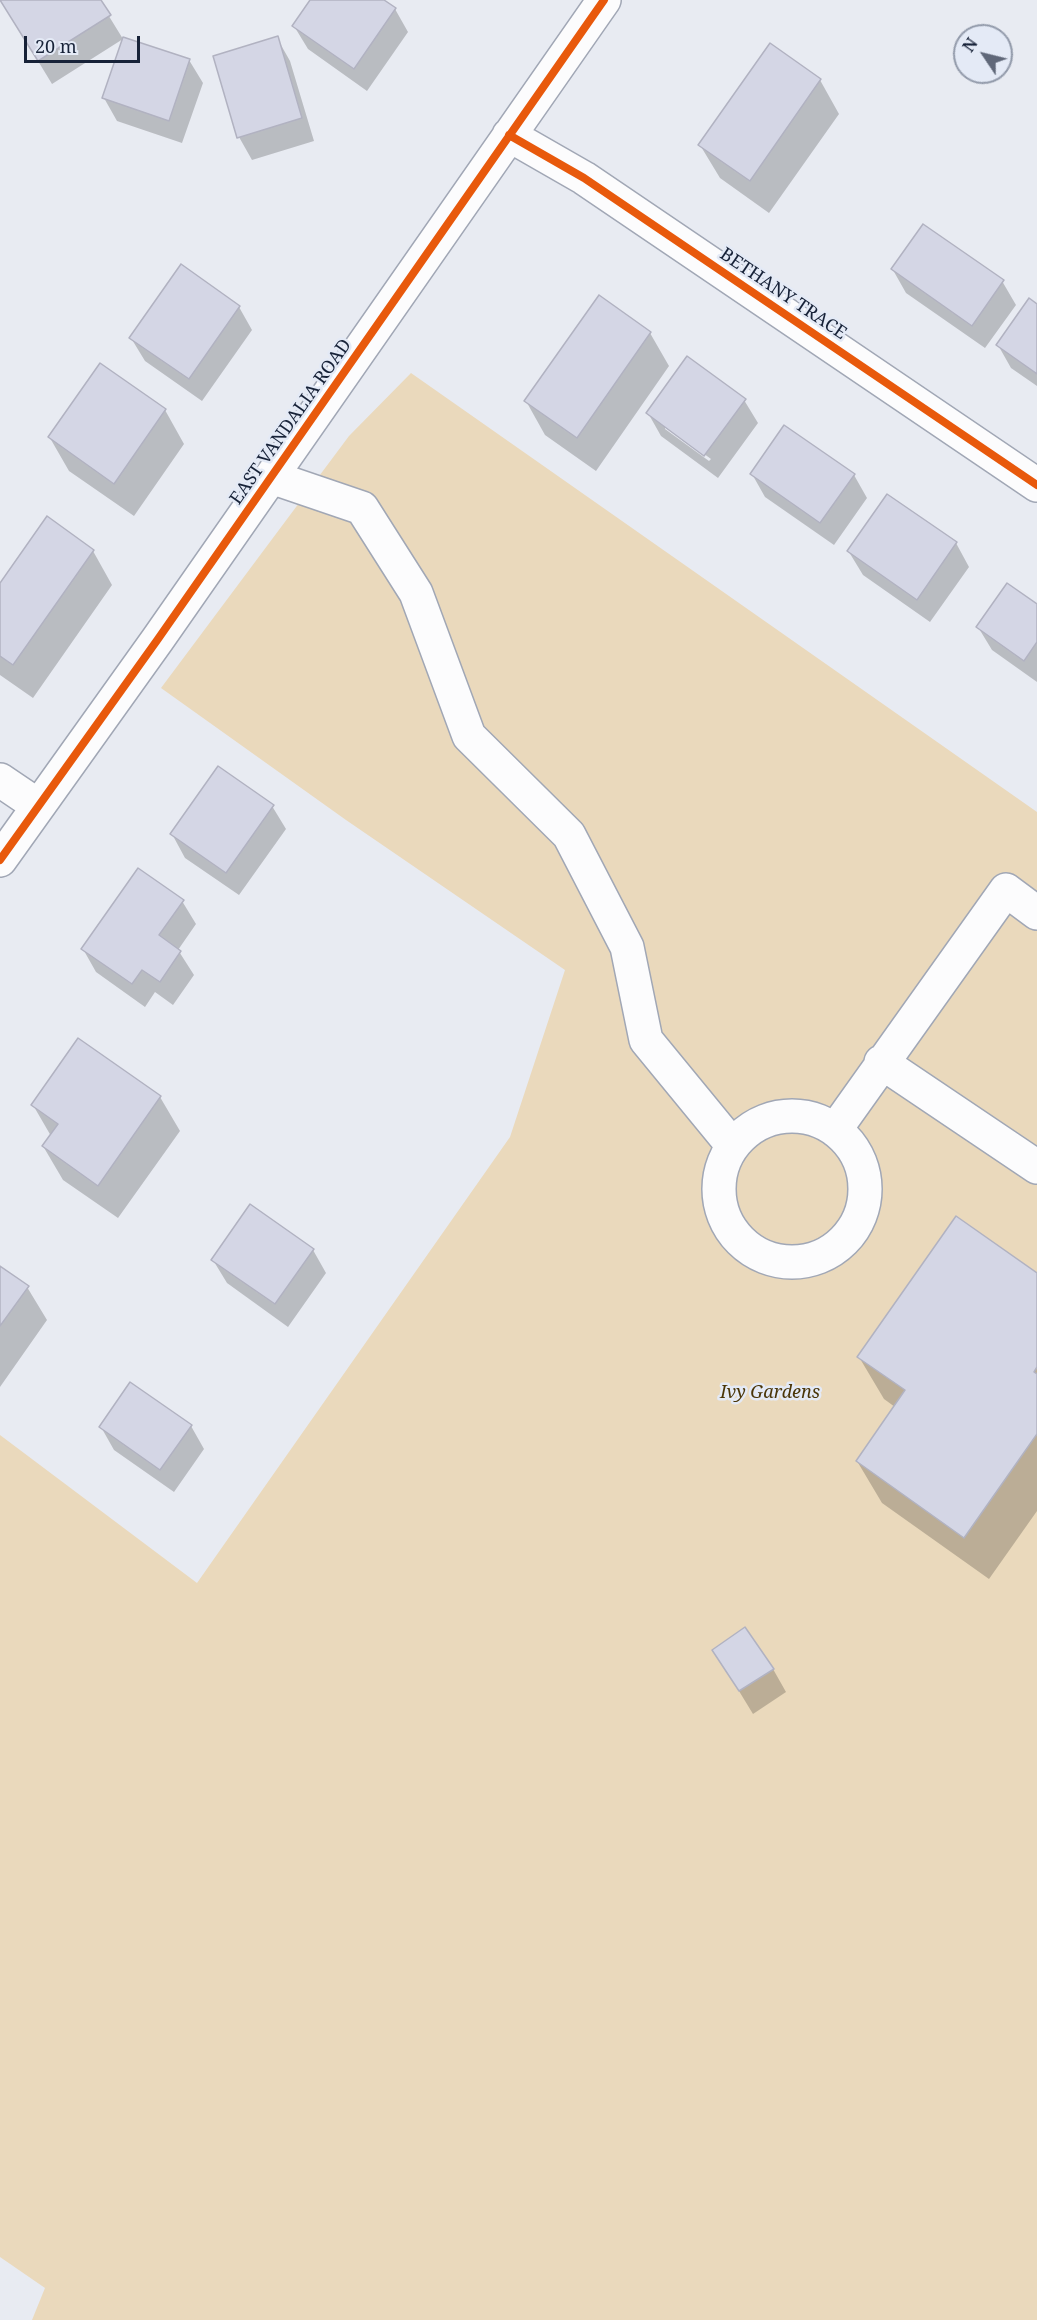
<!DOCTYPE html>
<style>
body{margin:0}
#map{position:relative;width:1037px;height:2320px;overflow:hidden;background:#e8ebf2;font-family:"Noto Serif",serif}
canvas{display:block}
.north{position:absolute;left:953px;top:24px;width:60px;height:60px;box-sizing:border-box;background:#e4eaf6;border:2px solid #929aaa;border-radius:50%;rotate:305deg;font-size:16px;font-weight:700;line-height:24px;text-align:center;color:#172238}
.north::after{content:'';display:block;margin:auto;width:21px;height:27px;background:#606879;clip-path:polygon(50% 0,100% 100%,50% 72%,0 100%)}
.scale{position:absolute;left:24px;top:36px;width:116px;height:27px;box-sizing:border-box;border:3px solid #172238;border-top:0;padding-left:8px;font-size:18px;line-height:21px;white-space:nowrap;color:#172238;-webkit-text-stroke:4px #e4eaf6;paint-order:stroke}
</style>
<div id="map">
<canvas width="1037" height="2320"></canvas>
<div class="north">N</div>
<div class="scale">20 m</div>
</div>
<script>
const context = document.querySelector('canvas').getContext('2d');
context.lineJoin = 'round';
function fill(path, color) { context.fillStyle = color; context.fill(path, 'evenodd'); }
const shape = rows => new Path2D(rows.map(r => 'M' + r).join(''));
function trace(path, color, width, dash) { context.strokeStyle = color; context.lineWidth = width; context.lineCap = dash ? 'butt' : 'round'; context.setLineDash(dash || []); context.stroke(path); }
function label(font, color, halo, rows, align = 'center') {
  context.font = font + ' "Noto Serif",serif'; context.lineWidth = 5; context.setLineDash([]); context.textBaseline = 'middle'; context.strokeStyle = halo; context.fillStyle = color; for (const [text, x, y, turn = 0] of rows) {
    context.save(); context.translate(x, y); context.rotate((+turn || 0) * Math.PI / 180); context.textAlign = isNaN(turn) ? turn : align; if (halo) context.strokeText(text, 0, 0); context.fillText(text, 0, 0); context.restore();
  }
}
const green = shape([
 [411,373,1037,812,1037,2320,32,2320,45,2288,0,2257,0,1435,197,1583,510,1137,565,970,346,820,161,688,349,436]
]);
const shadow = shape([
 [1,0,99,0,123,39,52,84],
 [312,0,382,0,395,9,408,32,367,91,308,49,294,26],
 [277,38,290,61,314,141,252,160,239,137],
 [189,60,203,83,182,143,117,121,104,98],
 [820,80,839,114,769,213,720,178,700,145],
 [893,270,1002,281,1016,305,985,348,906,293],
 [1037,306,1037,386,1011,368,998,345],
 [239,307,252,330,202,401,145,361,131,338],
 [650,333,669,366,596,471,545,435,526,401],
 [744,400,758,423,718,478,661,436,648,413],
 [665,425,711,459,709,461,665,429],
 [165,410,184,444,134,516,69,471,50,438],
 [752,474,854,475,867,498,834,545,765,497],
 [956,543,969,567,930,622,863,575,849,552],
 [93,551,112,585,33,698,0,675,0,586],
 [1037,605,1037,682,992,650,978,627],
 [272,806,286,829,239,895,185,858,172,834],
 [182,901,196,924,178,950,194,975,173,1005,155,992,145,1007,96,972,83,949],
 [160,1097,180,1131,118,1218,63,1180,43,1146,51,1136,33,1105],
 [313,1250,326,1273,288,1327,227,1283,213,1260],
 [0,1267,27,1287,47,1320,0,1387],
 [1037,1275,1037,1511,989,1579,882,1503,857,1461,895,1407,884,1399,859,1357],
 [191,1426,204,1449,174,1492,114,1450,101,1427],
 [773,1669,786,1692,753,1714,728,1673]
]);
const building = shape([
 [0,0,101,0,111,15,38,61,0,0],
 [310,0,384,0,396,8,354,69,292,26,310,0],
 [278,36,302,118,237,138,213,56,278,36],
 [123,37,190,59,169,121,102,98,123,37],
 [770,43,821,79,750,181,698,145,770,43],
 [923,224,1004,280,972,326,891,269,923,224],
 [181,264,240,306,189,379,129,338,181,264],
 [599,295,651,332,577,438,524,401,599,295],
 [1029,298,1037,304,1037,374,996,345,1029,298],
 [687,356,746,399,704,456,646,413,687,356],
 [100,363,166,409,114,484,48,437,100,363],
 [784,425,855,474,820,523,750,474,784,425],
 [887,494,957,542,917,600,847,551,887,494],
 [47,516,94,550,13,665,0,656,0,583,47,516],
 [1007,583,1037,604,1037,642,1024,661,976,627,1007,583],
 [218,766,274,805,226,873,170,834,218,766],
 [138,868,184,900,159,935,181,951,160,982,142,970,132,984,81,949,138,868],
 [78,1038,161,1096,98,1186,42,1146,58,1124,31,1105,78,1038],
 [250,1204,314,1249,275,1304,211,1260,250,1204],
 [956,1216,1037,1273,1037,1367,1034,1372,1037,1374,1037,1434,964,1538,856,1461,905,1390,857,1357,956,1216],
 [0,1266,29,1286,0,1326,0,1266],
 [130,1382,192,1425,160,1470,99,1427,130,1382],
 [745,1627,774,1669,739,1691,712,1650,745,1627]
]);
const minor = shape([
 [509,135,584,178,1037,485],
 [271,477,362,508,416,593,469,736,569,835,627,947,646,1040,733,1146],
 [0,780,37,805],
 [0,860,158,639,604,0],
 [881,1062,1037,1167],
 '719 1189a73 73 0 1 1 146 0a73 73 0 1 1-146 0Z',
 [835,1130,1006,890,1037,913]
]);
const cycleway = shape([
 [509,135,584,178,1037,485],
 [0,860,158,639,604,0]
]);
const streetNames = [
 ["BETHANY TRACE",783,294,34],
 ["EAST VANDALIA ROAD",291,422,-55]
];
const parkNames = [
 ["Ivy Gardens",770,1393]
];
fill(green, '#ead9bc');
fill(shadow, '#0003');
fill(building, '#d4d6e5');
trace(building, '#b1b2c1', 1.5);
trace(minor, '#a1a7b5', 36);
trace(minor, '#fcfcfd', 33);
trace(cycleway, '#e8590c', 8);
label('18px', '#172238', '#e4eaf6', streetNames);
label('italic 18px', '#4a3507', '#e4eaf6', parkNames);
</script>
